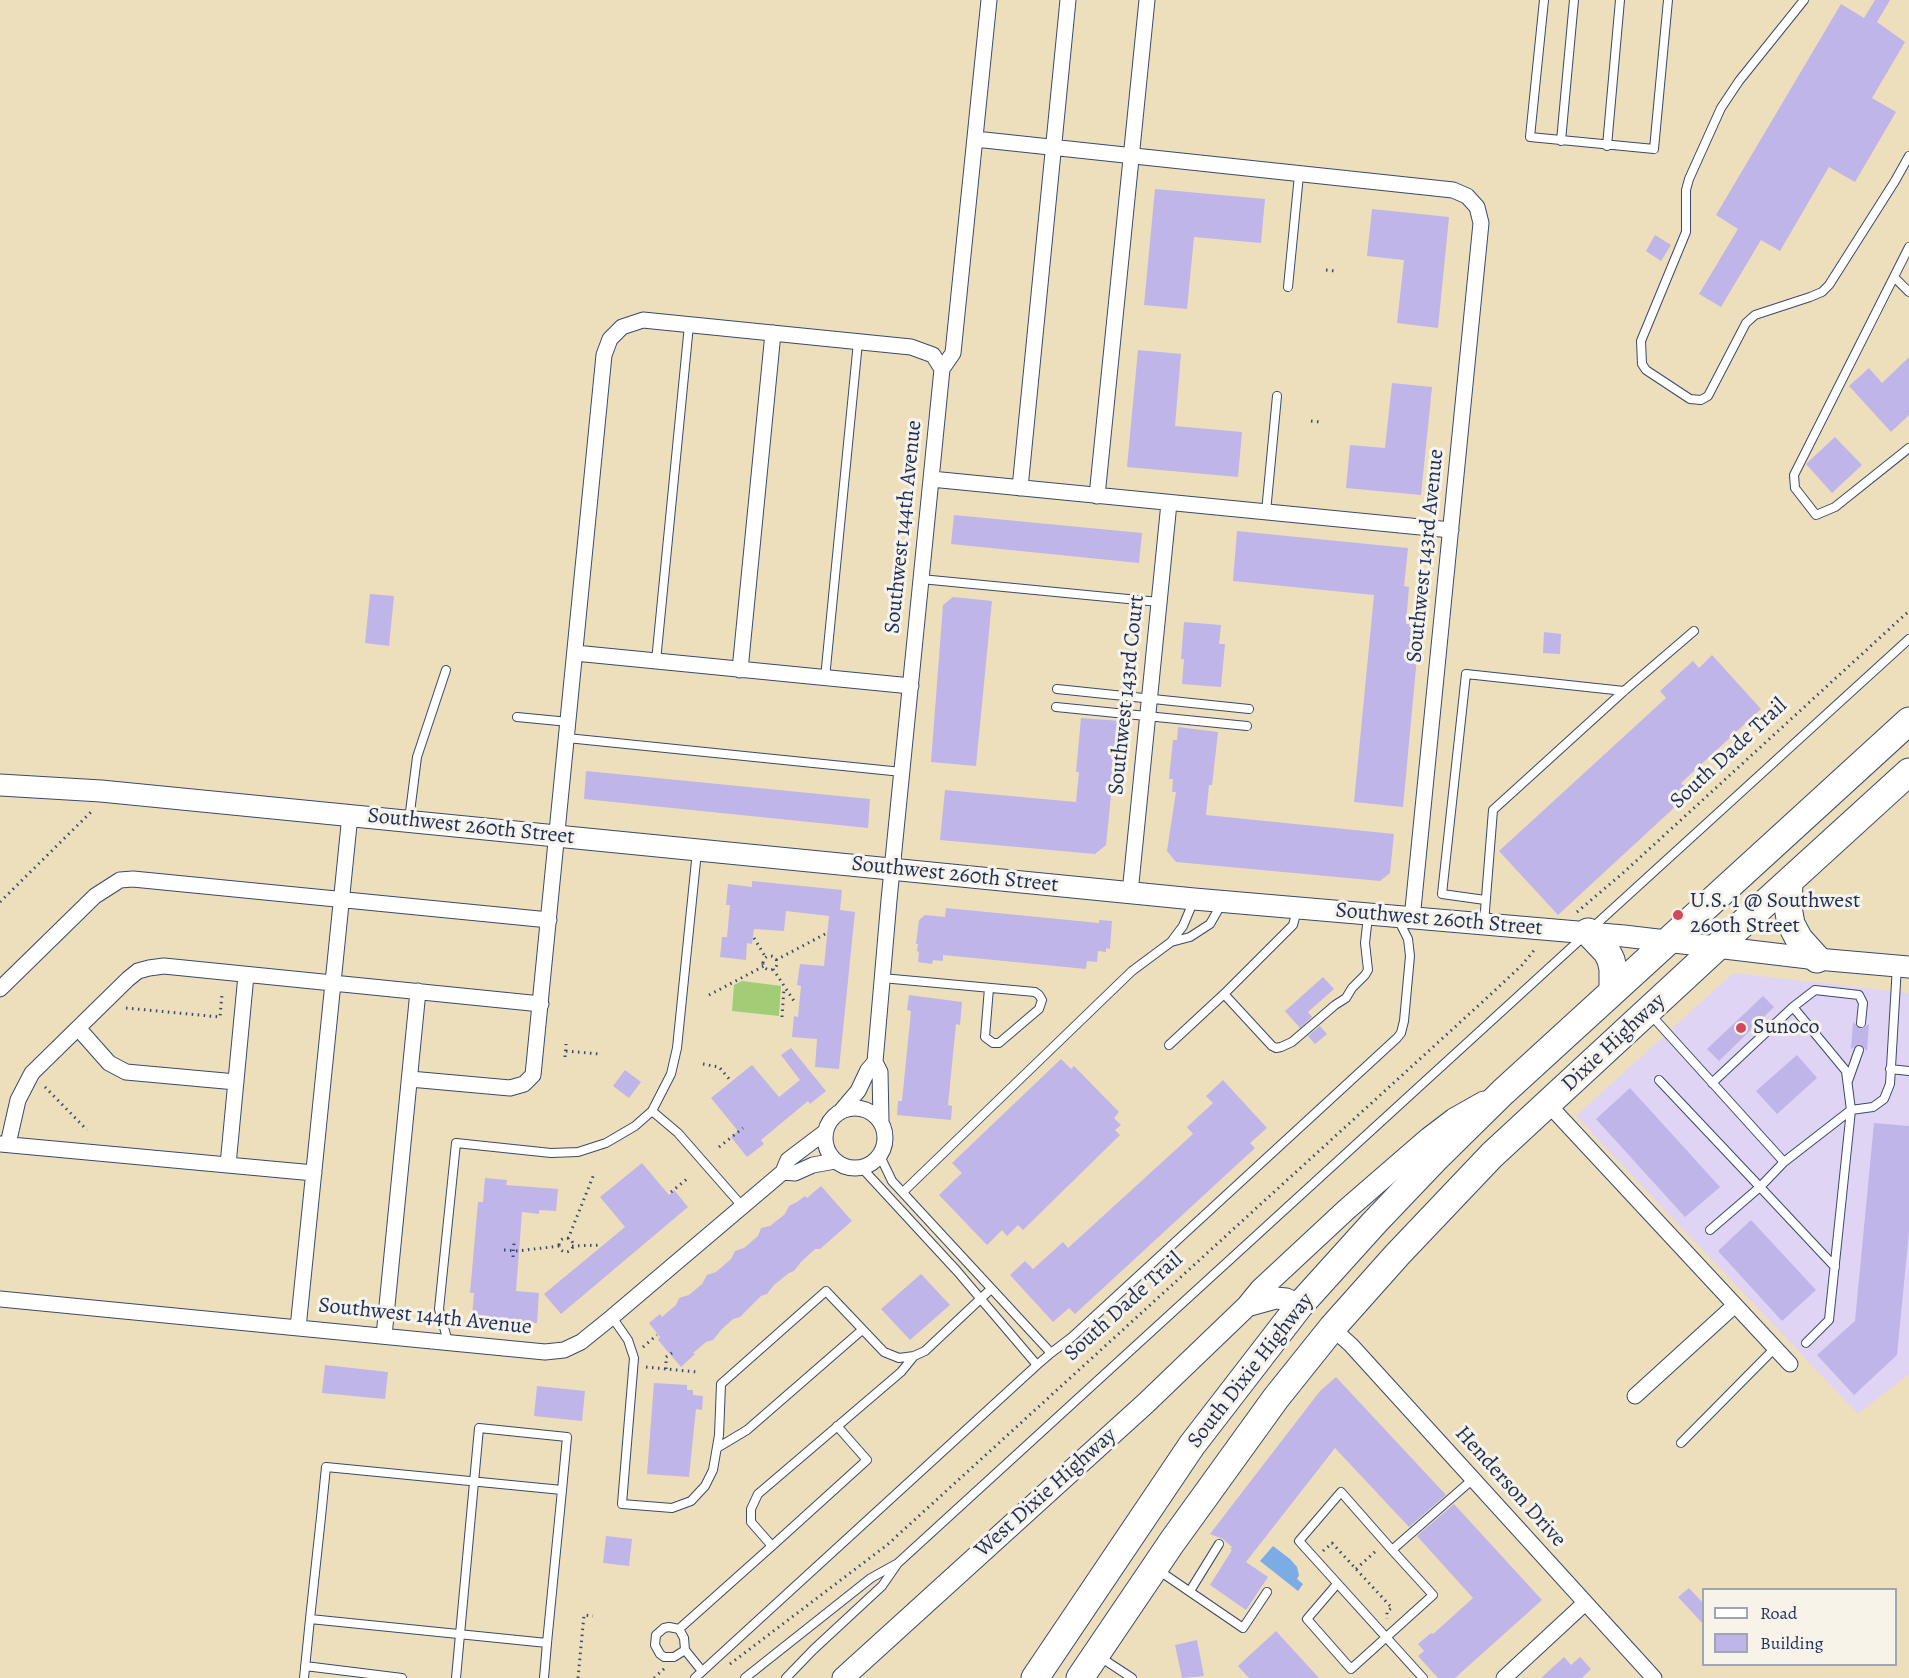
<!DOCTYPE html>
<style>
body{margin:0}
#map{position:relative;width:1909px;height:1678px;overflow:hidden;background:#eddfbc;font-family:Alegreya,serif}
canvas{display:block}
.legend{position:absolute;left:1702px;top:1588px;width:195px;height:78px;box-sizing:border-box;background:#f7f3e8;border:2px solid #9fa5b1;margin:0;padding:8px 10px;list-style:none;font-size:18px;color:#1b2f5e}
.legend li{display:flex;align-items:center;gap:12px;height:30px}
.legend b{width:30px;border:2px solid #9fa5b1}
</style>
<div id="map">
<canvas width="1909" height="1678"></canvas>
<ul class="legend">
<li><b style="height:8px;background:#fff"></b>Road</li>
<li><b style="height:16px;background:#bfb5e8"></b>Building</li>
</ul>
</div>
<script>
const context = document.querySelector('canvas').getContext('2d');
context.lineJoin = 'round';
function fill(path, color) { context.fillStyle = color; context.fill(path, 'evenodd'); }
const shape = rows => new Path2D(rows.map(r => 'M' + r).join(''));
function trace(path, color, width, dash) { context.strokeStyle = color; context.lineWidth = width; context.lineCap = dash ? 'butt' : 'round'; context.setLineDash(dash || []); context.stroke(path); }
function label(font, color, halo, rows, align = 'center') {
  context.font = font + ' Alegreya,serif'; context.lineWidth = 6; context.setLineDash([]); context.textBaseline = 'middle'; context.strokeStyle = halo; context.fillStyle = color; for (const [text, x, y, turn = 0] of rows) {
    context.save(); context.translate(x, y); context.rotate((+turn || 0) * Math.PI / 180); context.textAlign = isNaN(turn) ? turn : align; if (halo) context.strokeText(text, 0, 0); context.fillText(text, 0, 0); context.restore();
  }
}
const built = shape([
 [1733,973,1909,993,1909,1374,1858,1414,1576,1116]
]);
const green = shape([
 [742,981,781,986,779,1016,732,1011,734,985]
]);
const water = shape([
 [1273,1546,1290,1559,1297,1567,1299,1575,1297,1579,1303,1584,1298,1591,1260,1561]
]);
const building = shape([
 [1875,0,1890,0,1877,22,1905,42,1872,98,1896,112,1855,182,1829,167,1780,251,1761,240,1721,307,1699,294,1738,229,1716,215,1841,4,1864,18],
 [1155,189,1265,199,1261,243,1194,237,1187,309,1144,305],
 [1372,209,1449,217,1438,328,1397,323,1404,260,1367,256],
 [1655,235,1671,245,1661,261,1646,251],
 [1138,350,1181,354,1175,426,1242,432,1238,477,1127,467],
 [1909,357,1909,415,1891,432,1849,386,1869,368,1882,383],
 [1392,383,1432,387,1421,495,1346,488,1350,445,1385,448],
 [1835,437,1862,465,1832,493,1806,464],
 [954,515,1142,533,1139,563,951,544],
 [1237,531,1408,548,1404,586,1409,587,1406,624,1420,625,1403,807,1354,802,1374,595,1233,581],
 [370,594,394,596,389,646,365,643],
 [953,597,992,601,976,766,931,762,943,605],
 [1184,622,1221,625,1219,644,1225,644,1221,687,1182,684,1184,659,1181,659],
 [1544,632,1561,634,1560,654,1543,653],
 [1712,655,1761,709,1681,783,1690,793,1558,915,1499,851,1666,698,1660,691,1693,661,1699,668],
 [1081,718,1121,721,1119,735,1122,735,1119,773,1115,773,1114,787,1112,786,1106,845,1095,854,940,840,945,790,1076,802,1079,772,1076,772],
 [1178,727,1218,732,1212,785,1209,785,1206,815,1394,834,1390,873,1380,881,1176,862,1167,851,1176,792,1172,792,1173,779,1169,779,1173,740,1177,740],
 [586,771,870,799,868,828,584,799],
 [752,881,842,890,840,910,855,912,839,1069,815,1067,817,1039,792,1037,794,1016,798,1017,801,986,797,985,800,964,824,966,829,916,786,911,784,931,754,929,752,944,747,943,746,960,720,957,722,937,727,937,730,905,726,905,728,884,752,887],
 [946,908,1099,923,1099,920,1112,921,1110,949,1106,948,1106,952,1098,951,1097,962,1087,961,1086,969,943,955,943,961,933,960,932,964,918,962,919,952,917,951,918,944,916,944,919,920,925,915,945,917],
 [1323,977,1334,989,1308,1012,1312,1017,1300,1028,1285,1011],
 [909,995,962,1002,960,1025,956,1024,948,1105,952,1106,951,1120,897,1115,898,1101,902,1101,911,1011,907,1010],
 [1763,996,1774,1007,1719,1061,1707,1049],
 [1853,1022,1861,1029,1869,1024,1867,1051,1860,1044,1851,1049],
 [1320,1026,1327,1034,1315,1044,1308,1036],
 [791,1048,826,1091,810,1104,808,1101,761,1140,764,1144,747,1157,731,1137,738,1131,711,1098,752,1065,779,1097,800,1080,781,1055],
 [1797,1055,1817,1078,1777,1114,1756,1091],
 [1061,1059,1071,1069,1074,1066,1119,1112,1114,1118,1121,1125,1115,1130,1120,1135,1023,1230,1018,1225,1007,1236,1002,1230,987,1245,939,1195,962,1173,952,1163],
 [625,1070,641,1082,629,1098,613,1086],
 [1223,1080,1267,1128,1250,1143,1255,1148,1075,1314,1069,1308,1053,1322,1010,1275,1025,1261,1033,1269,1063,1242,1068,1248,1193,1134,1187,1127,1213,1103,1206,1096],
 [1630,1088,1720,1187,1685,1217,1596,1119],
 [1874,1123,1909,1126,1909,1232,1897,1355,1854,1395,1817,1355,1855,1321],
 [642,1163,669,1195,674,1190,688,1207,561,1314,544,1294,625,1227,600,1197],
 [485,1178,507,1180,506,1185,558,1189,556,1211,539,1210,539,1214,522,1212,516,1291,539,1293,537,1323,472,1317,474,1293,470,1293,478,1202,483,1202],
 [821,1186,852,1221,820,1249,815,1249,801,1262,794,1271,789,1273,774,1285,767,1294,761,1296,740,1317,733,1319,721,1330,713,1340,706,1342,693,1353,695,1354,681,1367,658,1340,660,1337,649,1323,660,1314,662,1317,676,1305,679,1298,689,1295,702,1284,707,1275,716,1272,731,1259,735,1251,744,1248,758,1236,761,1228,770,1226,785,1214,789,1206,797,1202,805,1196,807,1198],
 [1751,1220,1816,1290,1782,1321,1718,1251],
 [921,1274,950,1305,910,1340,881,1309],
 [325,1365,388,1372,385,1399,322,1393],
 [1336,1377,1446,1495,1409,1527,1335,1448,1246,1562,1268,1577,1246,1610,1210,1585,1232,1550,1230,1549,1232,1547,1223,1539,1210,1534,1320,1391],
 [654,1383,687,1385,687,1390,693,1390,693,1395,703,1396,702,1410,696,1409,689,1477,647,1474],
 [537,1386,585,1391,582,1421,534,1416],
 [1454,1504,1542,1600,1455,1678,1438,1678,1418,1656,1424,1651,1418,1644,1431,1633,1433,1634,1473,1598,1417,1536],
 [606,1536,632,1539,629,1566,603,1563],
 [1689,1588,1704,1604,1704,1625,1678,1597],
 [1276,1631,1319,1678,1249,1678,1238,1666],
 [1197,1640,1204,1676,1182,1678,1175,1645],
 [1564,1657,1571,1665,1580,1657,1591,1669,1582,1678,1541,1678]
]);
const path = shape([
 [1326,270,1335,271],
 [1311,421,1320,422],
 [0,902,91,812],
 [1577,912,1623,873,1909,611],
 [754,938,766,958],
 '763 963a7 7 0 1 1 14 0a7 7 0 1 1-14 0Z',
 [776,960,827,933],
 [773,969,796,1004],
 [709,995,764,966],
 [126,1008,220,1017,222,994],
 [782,1017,784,988],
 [566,1051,599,1054],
 [565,1057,566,1044],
 [703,1064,719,1067,730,1080],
 [45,1087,87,1130],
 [719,1147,743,1128],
 [671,1192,687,1179],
 '559 1245a7 7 0 1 1 14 0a7 7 0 1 1-14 0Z',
 [568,1239,594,1174],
 [572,1246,602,1245],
 [504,1250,518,1251,559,1246],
 [513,1257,514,1243],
 [643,1347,657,1335],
 [646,1367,697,1372],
 [666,1369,666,1357,672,1353],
 [1323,1551,1332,1543,1392,1608,1387,1611,1387,1619],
 [1356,1569,1377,1550],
 [730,1664,887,1545,1490,995,1522,965,1536,948],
 [578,1678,584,1615,593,1616],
 [654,1678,665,1668]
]);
const lane = shape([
 [1544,0,1530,137,1654,149,1668,0],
 [1804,0,1739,81,1721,108,1689,179,1686,190,1686,232,1641,341,1642,364,1646,370,1690,399,1701,400,1708,396,1746,323,1755,315,1810,297,1822,292,1829,285,1895,181,1909,156],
 [1561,141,1574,0],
 [1607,146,1620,0],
 [1909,247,1794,475,1795,488,1816,515,1835,507,1909,448],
 [1894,277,1909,292],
 [1288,287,1299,175],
 [1266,512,1277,396],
 [921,579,1159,602],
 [656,661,689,325],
 [825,678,858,342],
 [1057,689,1249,709],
 [1056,707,1247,726],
 [517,717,569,722],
 [567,738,902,772],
 [409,820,417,757,446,670],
 [1485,900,1442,894,1466,674,1624,691],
 [1297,910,1293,925,1224,994,1272,1046,1276,1048,1281,1047,1292,1042,1335,1005,1346,998,1352,988,1365,975,1368,970,1365,943,1368,916],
 [1484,923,1493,810,1624,691,1694,631],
 [1592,928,1909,639],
 [1171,942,1190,937,1210,924,1222,903],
 [882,978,1035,992,1039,995,1042,1000,1039,1009,999,1043,993,1043,985,1037,989,988],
 [1793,1007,1815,990,1859,995,1863,1003,1861,1023],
 [1651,1015,1784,1162,1851,1110,1873,1107,1884,1099,1890,1084,1897,966],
 [1169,1045,1224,994],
 [1890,1069,1909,1071],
 [1659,1080,1760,1187,1784,1162],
 [1848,1081,1859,1050],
 [1712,1083,1793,1007,1846,1071,1851,1110,1829,1320,1806,1343],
 [652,1111,678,1133,742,1206],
 [880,1156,892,1181,1051,1353,1072,1337,1397,1038,1401,1033,1404,1021,1410,956,1408,939,1398,919],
 [903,1192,1132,971,1171,942,1183,926,1194,900],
 [1710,1230,1760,1187,1835,1267],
 [612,1317,628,1340,634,1358,622,1504,672,1508,691,1501,705,1486,713,1470,719,1435,721,1384,826,1291,884,1352,899,1358,914,1356,925,1351,991,1289],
 [448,1342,439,1309,456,1143,551,1153,578,1152,606,1143,635,1126,652,1111,671,1074,677,1048,697,851],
 [1037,1365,1051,1353],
 [1681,1443,1775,1348],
 [717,1448,747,1430,862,1330],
 [772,1546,867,1460,837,1426],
 [898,1563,1583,937],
 [1158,1570,1243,1628,1267,1592],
 [1337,1584,1307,1619,1351,1669,1433,1595,1392,1550],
 [1190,1591,1219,1544],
 [679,1629,772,1546,751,1522,751,1509,758,1494,901,1372,914,1356],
 [685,1650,674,1657,664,1657,660,1654,655,1645,656,1635,664,1628,669,1627,679,1629,684,1638,685,1650,702,1671],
 [1100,1657,1132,1678],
 [305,1666,402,1678],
 [304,1678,310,1619,321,1517,326,1467,562,1490,547,1643,310,1619],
 [456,1678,479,1428,567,1437,562,1490],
 [544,1678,547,1643],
 [695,1678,1037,1365,957,1271,861,1167],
 [745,1678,871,1578,898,1563,882,1586,813,1650,786,1678],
 [1423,1678,1299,1541,1341,1492,1392,1550,1473,1479]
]);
const street = shape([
 [975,139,1453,190,1467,196,1477,207,1481,223,1412,919],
 [931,479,1451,530],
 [1020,488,1068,0],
 [1097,496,1147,0],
 [575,653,911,686],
 [740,670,773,333],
 [1130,893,1169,503],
 [0,989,95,896,120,880,133,879,549,920],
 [78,1028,109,1063,126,1072,236,1082],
 [410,1079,510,1088,524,1084,533,1075,604,355,610,339,622,327,643,320,911,347,933,355,942,369],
 [1548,1104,1790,1364],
 '825 1138a30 30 0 1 1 60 0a30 30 0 1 1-60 0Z',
 [841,1111,858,1091,868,1070,875,1062],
 [881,1121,880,1072,875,1062,889,900,942,369,953,353,989,0],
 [0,1144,314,1173],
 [8,1144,18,1100,32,1073,128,979,138,971,149,968,164,966,541,1004],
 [228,1165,246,975],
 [783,1172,795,1173,813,1165,835,1161],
 [0,1299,545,1352,564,1350,581,1342,612,1317,783,1172,788,1160,825,1132],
 [298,1328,350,815],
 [1332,1328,1351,1345,1654,1678],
 [384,1336,418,991],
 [1635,1396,1735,1305],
 [1504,1678,1585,1603]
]);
const secondary = shape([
 [0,785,101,791,1194,899,1624,936,1817,959,1909,967],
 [1247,1306,1276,1298,1286,1299,1300,1305],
 [843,1678,1146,1403,1247,1306,1260,1290,1347,1209,1429,1138,1454,1119,1484,1102]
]);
const highway = shape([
 [1789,882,1788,907,1791,924,1799,939,1817,959],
 [1588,932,1607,952,1611,960,1613,969,1613,991],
 [1035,1678,1192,1445,1300,1305,1374,1223,1434,1160,1503,1092,1909,721],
 [1080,1678,1172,1542,1276,1398,1332,1328,1397,1255,1492,1155,1718,946,1909,772]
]);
const markers = [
 [1678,915,6,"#d1495b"],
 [1741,1028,6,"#d1495b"]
];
const streetNames = [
 ["Southwest 144th Avenue",904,527,-84],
 ["Southwest 143rd Avenue",1426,556,-84],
 ["Southwest 143rd Court",1127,695,-84],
 ["South Dade Trail",1729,754,-43],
 ["Southwest 260th Street",471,827,6],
 ["Southwest 260th Street",955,875,6],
 ["Southwest 260th Street",1439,920,5],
 ["Dixie Highway",1614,1043,-43],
 ["South Dade Trail",1124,1307,-42],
 ["Southwest 144th Avenue",425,1317,6],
 ["South Dixie Highway",1251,1371,-52],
 ["Henderson Drive",1510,1487,48],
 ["West Dixie Highway",1046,1493,-42]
];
const poiNames = [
 ["U.S. 1 @ Southwest",1690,902],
 ["260th Street",1690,927],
 ["Sunoco",1753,1028]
];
fill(built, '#e0d4f4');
fill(green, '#a3cc77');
fill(water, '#7bace6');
fill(building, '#bfb5e8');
trace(lane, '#3a496c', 10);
trace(street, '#3a496c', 17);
trace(secondary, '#3a496c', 23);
trace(highway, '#3a496c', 29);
trace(path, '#3a496c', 3, [1.5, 4.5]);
trace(lane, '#fff', 8);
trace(street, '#fff', 15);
trace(secondary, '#fff', 21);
trace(highway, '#fff', 27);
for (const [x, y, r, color] of markers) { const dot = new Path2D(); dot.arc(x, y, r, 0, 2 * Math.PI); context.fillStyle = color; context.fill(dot); trace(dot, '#f7f3e8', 2); }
label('22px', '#1b2f5e', '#f7f3e8', streetNames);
label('22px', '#1b2f5e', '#f7f3e8', poiNames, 'left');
</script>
